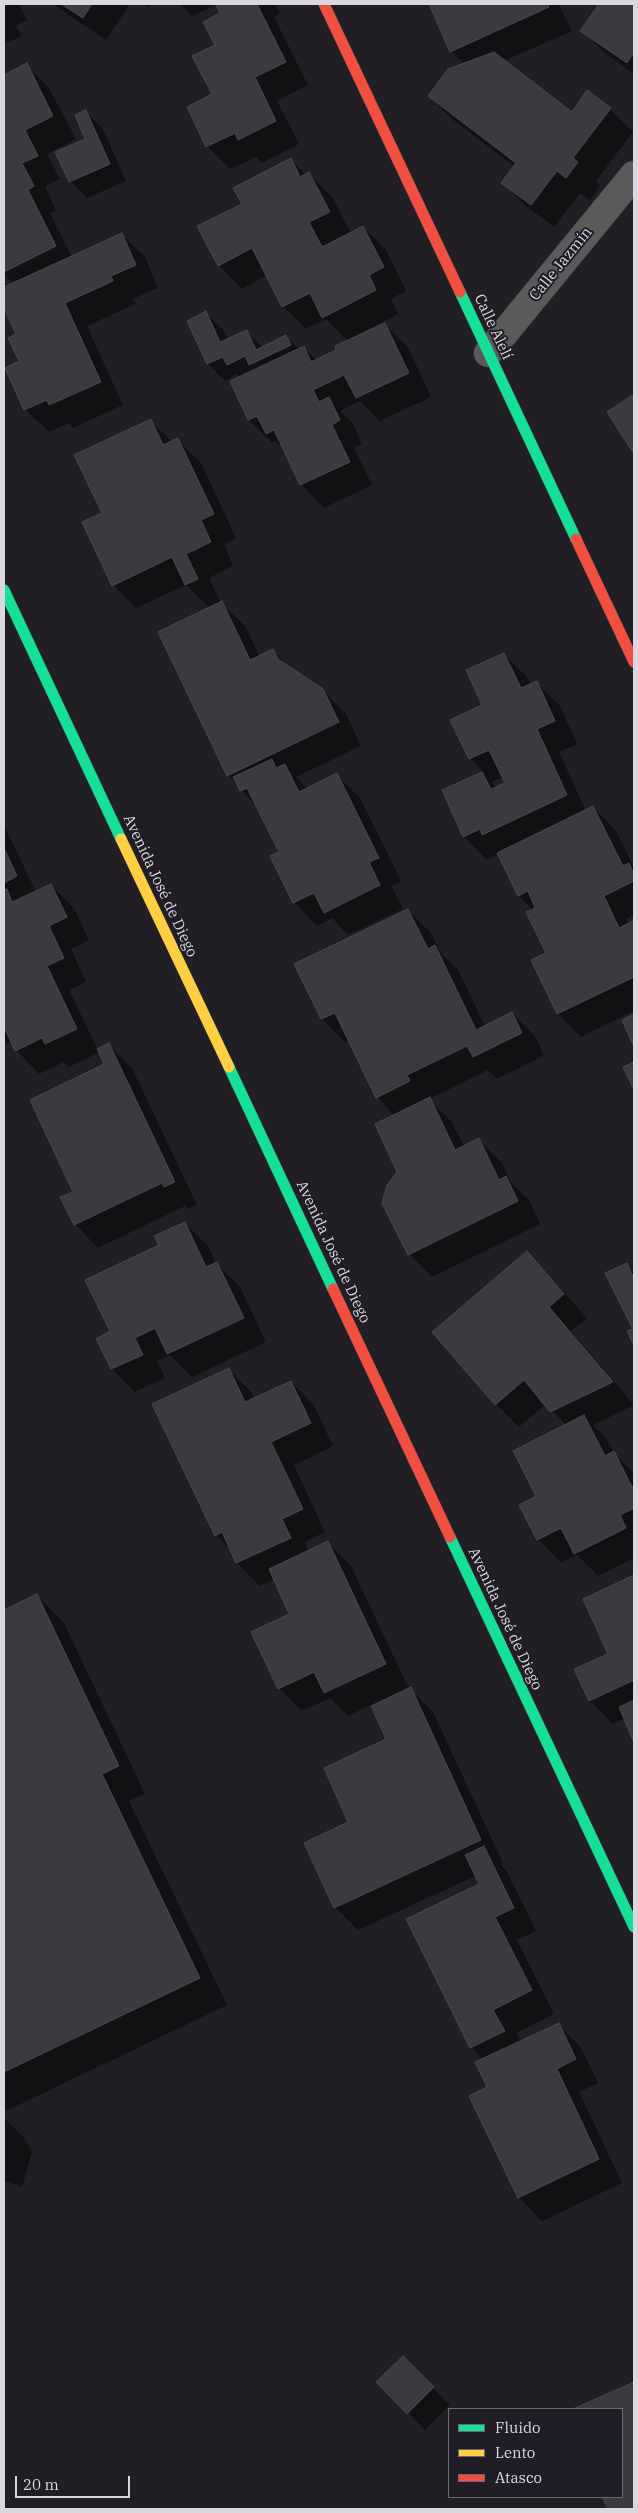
<!DOCTYPE html>
<meta charset="utf-8">
<style>
body{margin:0}
#map{position:relative;width:638px;height:2513px;overflow:hidden;background:#211f24;font-family:"IBM Plex Serif",serif}
canvas{display:block}
.frame{position:absolute;inset:0;border:5px solid #dad8df;pointer-events:none}
.legend{position:absolute;left:448px;top:2408px;width:175px;height:90px;box-sizing:border-box;background:#201d26;border:1px solid #6a6870;margin:0;padding:6px 9px;list-style:none;font-size:15px;color:#dad8df}
.legend li{display:flex;align-items:center;gap:10px;height:25px}
.legend b{width:25px;border:1px solid #6a6870}
.scale{position:absolute;left:15px;top:2476px;width:115px;height:22px;box-sizing:border-box;border:2px solid #dad8df;border-top:0;padding-left:6px;font-size:15px;line-height:18px;white-space:nowrap;color:#dad8df;-webkit-text-stroke:4px #201d26;paint-order:stroke}
</style>
<div id="map">
<canvas width="638" height="2513"></canvas>
<div class="frame"></div>
<ul class="legend">
<li><b style="height:6px;background:#16e098"></b>Fluido</li>
<li><b style="height:6px;background:#ffcf43"></b>Lento</li>
<li><b style="height:6px;background:#f24e42"></b>Atasco</li>
</ul>
<div class="scale">20 m</div>
</div>
<script>
const context = document.querySelector('canvas').getContext('2d');
context.lineJoin = 'round';
function fill(path, color) { context.fillStyle = color; context.fill(path, 'evenodd'); }
const shape = rows => new Path2D(rows.map(r => 'M' + r).join(''));
function trace(path, color, width, dash) { context.strokeStyle = color; context.lineWidth = width; context.lineCap = dash ? 'butt' : 'round'; context.setLineDash(dash || []); context.stroke(path); }
function label(font, color, halo, rows, align = 'center') {
  context.font = font + ' "IBM Plex Serif",serif'; context.lineWidth = 4; context.setLineDash([]); context.textBaseline = 'middle'; context.strokeStyle = halo; context.fillStyle = color; for (const [text, x, y, turn = 0] of rows) {
    context.save(); context.translate(x, y); context.rotate((+turn || 0) * Math.PI / 180); context.textAlign = isNaN(turn) ? turn : align; if (halo) context.strokeText(text, 0, 0); context.fillText(text, 0, 0); context.restore();
  }
}
const shadow = shape([
 [4,4,19,4,27,20,16,26,22,36,4,44],
 [53,4,130,4,106,40],
 [143,4,155,4,148,7],
 [180,4,275,4,280,14,274,17,308,85,277,101,299,144,262,163,256,157,230,169,207,146,214,95,216,45,222,14,217,4,192,16],
 [430,4,558,4,572,31,504,61,572,113,588,92,610,109,633,132,596,181,600,186,590,200,580,193,554,227,526,206,503,183,515,167,452,119,429,96,464,64,451,51],
 [600,4,634,4,634,74,605,53,582,30],
 [26,65,49,88,76,139,47,154,60,179,45,186,56,210,50,213,72,257,121,234,145,257,158,288,133,299,136,304,87,326,123,405,73,428,69,423,49,432,25,409,17,335,4,305,4,288,14,284,4,274,4,76],
 [86,112,103,129,126,181,87,198,70,181,87,139],
 [291,160,306,175,309,174,332,197,351,233,363,227,386,250,406,291,391,299,398,314,357,335,358,337,384,324,408,347,431,397,380,421,360,401,340,411,352,422,362,444,354,448,372,485,324,508,301,484,285,450,275,441,272,443,249,420,231,382,240,377,237,374,225,381,208,364,188,321,206,313,223,330,228,340,246,331,263,348,286,337,299,349,303,347,317,361,338,351,348,341,326,319,306,329,283,306,267,275,242,289,219,265,243,204],
 [634,396,634,452,608,413],
 [150,420,172,442,178,440,201,463,236,538,224,544,233,566,209,578,221,603,245,626,260,657,273,651,292,669,322,690,346,714,361,746,296,777,308,789,337,775,360,798,401,881,391,886,403,909,348,935,332,918,317,926,294,902,280,853,258,808,228,775,210,608,186,585,136,608,113,585,103,513],
 [504,654,527,677,531,685,537,683,560,706,577,744,559,752,586,811,593,807,616,831,634,867,634,915,626,919,629,925,634,924,634,1011,581,1037,558,1014,533,961,548,954,533,910,519,896,499,854,487,860,464,837,443,791,484,773,470,758,484,706],
 [503,777,506,784,497,788,491,782],
 [4,825,36,892,51,885,74,908,89,940,71,949,86,982,69,990,98,1050,109,1045,132,1068,197,1205,188,1209,185,1206,98,1248,75,1224,75,1192,106,1065,100,1052,69,1067,64,1062,39,1074,16,1050,12,1041,4,1045],
 [408,910,431,933,440,952,458,970,485,1026,512,1013,535,1036,544,1056,497,1079,488,1070,429,1099,452,1122,464,1146,479,1140,502,1163,511,1183,529,1200,540,1224,432,1277,409,1254,399,1172,395,1116,377,1097,349,1040,345,1042,322,1019,296,964],
 [185,1223,208,1246,216,1264,240,1287,266,1342,192,1377,170,1355,157,1361,165,1378,135,1392,112,1369,98,1339,112,1332,160,1246],
 [527,1252,587,1318,571,1331,634,1405,593,1425,607,1439,614,1453,634,1473,634,1558,598,1576,577,1555,561,1563,538,1539,538,1496,566,1425,546,1404,519,1427,496,1404,434,1332],
 [627,1264,634,1272,634,1328,607,1274],
 [228,1369,251,1392,255,1399,291,1382,314,1405,333,1446,294,1465,325,1532,305,1542,309,1552,328,1543,351,1566,409,1689,433,1712,503,1863,500,1864,507,1871,536,1931,517,1940,554,2014,516,2033,521,2042,558,2024,581,2048,598,2083,579,2092,622,2183,542,2221,519,2197,489,2088,483,2060,471,2047,480,1884,475,1876,358,1930,335,1907,350,1823,387,1739,371,1705,348,1716,330,1698,302,1711,279,1688,291,1614,275,1579,260,1586,237,1563,233,1552,216,1535],
 [634,1576,634,1740,625,1718,613,1724,590,1701,610,1654,584,1599],
 [37,1595,64,1623,145,1794,129,1801,227,2005,4,2112,4,1611],
 [4,2118,25,2139,32,2152,22,2187,4,2181],
 [403,2358,450,2405,425,2430,378,2382],
 [634,2384,634,2509,609,2509,604,2497,622,2497,622,2409,577,2409]
]);
const building = shape([
 [61,4,92,4,83,18,61,4],
 [216,4,257,4,286,62,255,77,276,121,238,140,235,133,206,147,187,107,212,94,192,56,215,45,203,22,220,13,216,4],
 [429,4,548,4,549,7,450,52,429,4],
 [599,4,634,4,634,52,627,63,580,31,599,4],
 [494,52,572,112,587,90,611,108,573,158,578,162,566,178,557,171,531,205,501,183,516,163,428,96,448,69,494,52],
 [27,63,53,116,25,130,38,156,22,163,34,186,28,190,56,246,4,272,4,75,27,63],
 [86,110,110,164,69,182,55,152,85,139,75,115,86,110],
 [291,158,300,177,309,172,330,212,309,222,322,247,363,226,384,267,369,275,376,290,322,318,310,293,282,307,252,248,218,266,197,226,242,204,233,188,291,158],
 [122,233,136,265,111,276,113,281,65,303,101,382,49,405,47,400,24,410,5,368,19,361,8,338,16,334,4,308,4,287,122,233],
 [206,311,220,342,247,330,256,350,286,335,291,345,249,365,245,356,227,365,223,357,207,364,187,321,206,311],
 [385,323,409,373,356,398,344,375,313,390,319,402,329,397,340,420,332,425,350,462,300,485,274,430,266,434,257,416,248,420,230,381,304,346,311,362,336,350,335,346,385,323],
 [634,394,634,454,607,412,634,394],
 [151,419,163,445,178,438,214,514,201,520,211,542,186,554,198,579,185,585,172,557,112,586,82,522,102,513,74,455,151,419],
 [222,601,250,660,273,649,278,659,323,689,339,722,227,776,158,632,222,601],
 [504,653,521,688,537,681,555,721,537,729,567,795,482,835,480,829,463,837,442,790,482,772,491,789,505,783,489,750,469,759,450,720,482,705,466,670,504,653],
 [272,759,276,768,285,764,299,792,337,773,379,858,369,862,380,885,324,913,314,893,293,903,270,856,279,852,247,788,240,791,233,777,272,759],
 [593,806,623,866,629,863,634,875,634,881,604,896,619,928,633,921,634,923,634,977,557,1014,531,960,546,953,526,912,535,908,528,891,518,896,497,853,593,806],
 [4,848,17,876,4,883,4,848],
 [51,884,67,917,49,926,64,958,47,966,77,1029,45,1044,42,1038,15,1051,4,1027,4,890,7,889,12,902,51,884],
 [408,909,428,949,435,945,476,1030,512,1012,522,1033,473,1057,467,1046,407,1075,410,1081,376,1098,335,1013,321,1019,294,964,408,909],
 [634,1014,634,1047,622,1020,634,1014],
 [109,1043,175,1182,164,1187,162,1183,74,1225,60,1197,73,1192,30,1100,104,1064,97,1049,109,1043],
 [634,1062,634,1090,623,1067,634,1062],
 [430,1097,455,1150,479,1138,499,1180,506,1176,518,1201,408,1255,382,1203,387,1185,397,1172,375,1124,430,1097],
 [185,1222,206,1267,217,1262,244,1318,167,1354,155,1328,135,1338,143,1355,111,1369,96,1339,110,1331,85,1280,159,1245,154,1236,185,1222],
 [527,1251,564,1294,549,1307,613,1382,550,1412,524,1380,495,1405,432,1332,527,1251],
 [627,1263,634,1278,634,1346,627,1331,633,1329,605,1273,627,1263],
 [229,1368,245,1402,291,1381,311,1423,271,1442,303,1509,282,1519,291,1538,236,1563,222,1532,215,1536,152,1404,229,1368],
 [584,1415,605,1456,614,1451,634,1491,634,1508,620,1515,626,1528,574,1554,561,1528,537,1540,519,1505,536,1496,513,1451,584,1415],
 [328,1541,386,1664,324,1693,314,1672,278,1689,251,1632,289,1614,269,1569,328,1541],
 [634,1575,634,1680,589,1701,574,1669,608,1654,583,1599,634,1575],
 [37,1594,119,1766,102,1774,200,1978,4,2072,4,1610,37,1594],
 [411,1687,481,1840,334,1908,304,1843,348,1822,324,1768,386,1739,371,1706,411,1687],
 [634,1700,634,1743,619,1707,634,1700],
 [484,1846,514,1908,495,1917,532,1990,493,2010,505,2031,470,2048,406,1919,479,1884,465,1855,484,1846],
 [559,2023,576,2059,557,2069,599,2159,518,2198,469,2096,487,2087,475,2062,559,2023],
 [403,2356,434,2387,407,2414,376,2382,403,2356],
 [634,2382,634,2509,608,2509,602,2497,622,2497,622,2409,573,2409,634,2382]
]);
const street = shape([
 [488,353,634,175]
]);
const fast = shape([
 [460,292,576,539],
 [4,590,121,839],
 [229,1067,333,1289],
 [450,1537,634,1927]
]);
const slow = shape([
 [121,839,229,1067]
]);
const jam = shape([
 [324,4,460,292],
 [576,539,634,662],
 [333,1289,450,1537]
]);
const streetNames = [
 ["Calle Jazmín",561,264,-51],
 ["Calle Alelí",493,327,65],
 ["Avenida José de Diego",160,886,65],
 ["Avenida José de Diego",333,1252,65],
 ["Avenida José de Diego",505,1619,65]
];
fill(shadow, '#0007');
fill(building, '#3c3a3e');
trace(building, '#49484c', 1);
trace(street, '#3b3a3d', 29);
trace(fast, '#3b3a3d', 12);
trace(slow, '#3b3a3d', 12);
trace(jam, '#3b3a3d', 12);
trace(street, '#5a5a5a', 28);
trace(fast, '#16e098', 11);
trace(slow, '#ffcf43', 11);
trace(jam, '#f24e42', 11);
label('15px', '#dad8df', '#201d26', streetNames);
</script>
